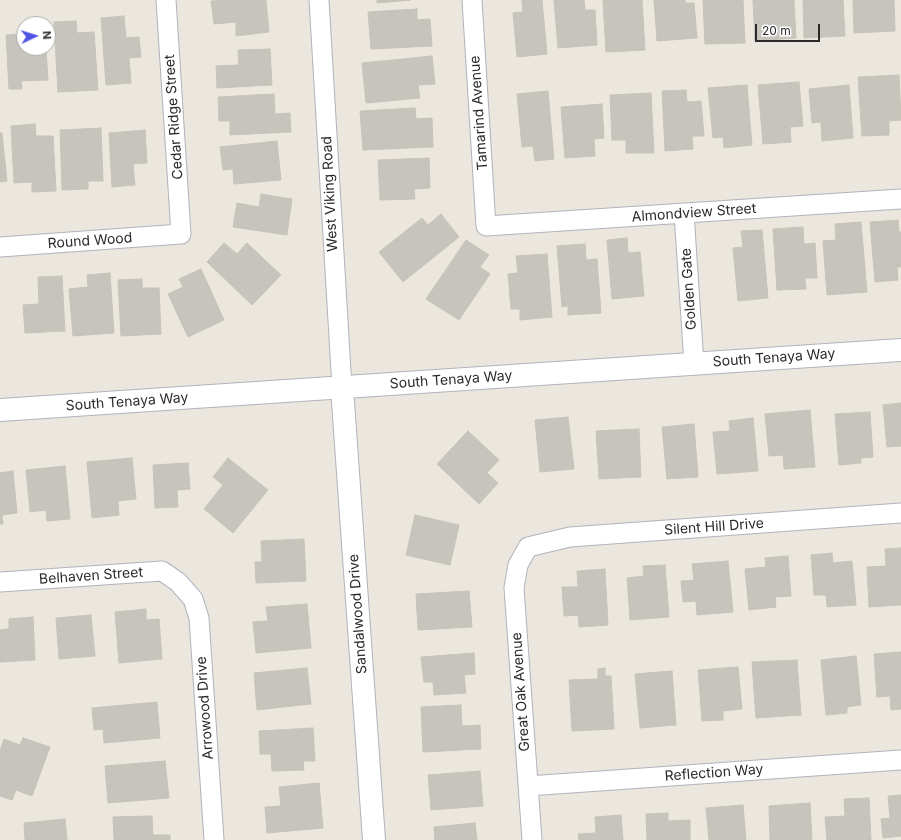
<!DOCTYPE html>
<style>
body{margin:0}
#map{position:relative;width:901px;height:840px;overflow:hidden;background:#ebe7de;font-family:Inter,sans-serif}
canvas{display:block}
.north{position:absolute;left:16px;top:16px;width:40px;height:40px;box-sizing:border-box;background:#fff;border:1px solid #aaa;border-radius:50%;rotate:86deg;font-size:11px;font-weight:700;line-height:16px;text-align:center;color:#2a2a2a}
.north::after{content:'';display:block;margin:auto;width:14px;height:18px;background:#5053e5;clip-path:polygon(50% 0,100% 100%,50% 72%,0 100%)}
.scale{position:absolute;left:755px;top:24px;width:65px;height:18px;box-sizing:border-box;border:2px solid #2a2a2a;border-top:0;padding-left:5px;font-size:12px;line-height:14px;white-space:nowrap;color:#2a2a2a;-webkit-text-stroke:3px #fff;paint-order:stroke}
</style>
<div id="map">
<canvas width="901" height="840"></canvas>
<div class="north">N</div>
<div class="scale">20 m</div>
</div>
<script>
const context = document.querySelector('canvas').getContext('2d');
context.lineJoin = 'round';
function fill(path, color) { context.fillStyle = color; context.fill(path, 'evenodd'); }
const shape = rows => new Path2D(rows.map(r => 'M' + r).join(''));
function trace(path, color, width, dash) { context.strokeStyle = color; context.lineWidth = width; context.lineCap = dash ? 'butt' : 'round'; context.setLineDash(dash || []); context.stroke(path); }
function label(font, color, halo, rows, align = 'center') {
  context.font = font + ' Inter,sans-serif'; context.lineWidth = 3; context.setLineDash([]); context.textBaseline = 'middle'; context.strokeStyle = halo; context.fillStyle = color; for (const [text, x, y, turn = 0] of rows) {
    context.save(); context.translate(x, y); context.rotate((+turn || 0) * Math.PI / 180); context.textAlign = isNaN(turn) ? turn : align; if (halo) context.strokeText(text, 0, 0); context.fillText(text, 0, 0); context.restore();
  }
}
const building = shape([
 [224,0,266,0,269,32,236,36,236,22,214,24,211,1,224,0],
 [377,0,411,0,377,3,377,0],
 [522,0,542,0,547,54,517,57,513,13,523,12,522,0],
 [554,0,584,0,585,10,595,10,597,45,558,48,554,0],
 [603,0,642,0,645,50,606,52,603,0],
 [654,0,685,0,685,3,694,3,697,38,657,41,654,0],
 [703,0,743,0,745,43,705,44,703,0],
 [753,0,794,0,796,38,755,41,753,0],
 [803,0,843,0,845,36,804,38,803,0],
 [853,0,894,0,895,31,854,33,853,0],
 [417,9,417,20,430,19,432,46,371,49,368,12,417,9],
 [124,16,126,38,139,37,141,57,129,58,131,83,106,85,101,18,124,16],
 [76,21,77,33,94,32,98,90,58,92,54,22,76,21],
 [45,22,45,24,24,24,24,48,46,48,48,80,21,81,22,89,9,89,6,35,22,34,21,23,45,22],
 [270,49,272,85,217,88,216,66,239,65,238,50,270,49],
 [432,56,435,84,418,85,420,98,366,103,362,63,432,56],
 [899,75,901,120,889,121,889,135,862,136,858,77,899,75],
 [799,82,803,126,790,127,791,142,763,144,758,85,799,82],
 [747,85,752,145,724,148,723,137,713,138,708,88,747,85],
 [849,85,853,138,822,141,821,122,812,123,809,89,849,85],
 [686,90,687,102,701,101,704,136,692,136,693,149,665,151,662,91,686,90],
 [548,91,554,159,535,161,533,146,522,147,517,94,548,91],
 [651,93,654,153,626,153,626,140,612,140,610,95,651,93],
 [274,94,275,114,290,113,291,132,230,135,230,121,219,121,218,97,274,94],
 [602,104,604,138,594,139,595,156,565,158,561,107,602,104],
 [415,108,416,119,432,118,433,147,363,150,360,111,415,108],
 [35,124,36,136,53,136,56,191,32,192,32,182,14,183,11,126,35,124],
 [101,128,103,181,88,181,88,189,62,190,60,130,101,128],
 [145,130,147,163,133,164,135,185,112,187,109,133,145,130],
 [0,133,2,133,7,181,0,182,0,133],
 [277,141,281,180,234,184,233,169,223,170,220,147,277,141],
 [429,158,430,188,414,189,415,199,380,200,378,160,429,158],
 [261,194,292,199,287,235,233,227,237,203,259,207,261,194],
 [441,214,459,237,403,282,379,252,422,218,428,225,441,214],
 [898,220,899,232,901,232,901,267,897,267,898,280,875,282,870,222,898,220],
 [861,222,867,292,827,295,823,241,836,240,835,224,861,222],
 [803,227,804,244,815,243,817,278,805,278,806,289,777,290,773,229,803,227],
 [762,230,768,298,738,301,733,248,743,247,741,231,762,230],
 [627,238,628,253,640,252,644,296,612,299,607,240,627,238],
 [466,240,489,255,480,267,490,274,459,320,426,299,466,240],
 [224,243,237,254,247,243,281,275,252,305,207,262,224,243],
 [585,244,586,260,597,259,601,313,568,315,568,306,562,307,557,246,585,244],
 [547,254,552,317,520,320,520,309,511,309,508,274,518,273,516,256,547,254],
 [201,269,224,320,188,337,168,294,183,287,179,279,201,269],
 [110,273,114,333,73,336,69,289,88,287,87,275,110,273],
 [62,276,65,331,25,333,23,305,39,304,38,277,62,276],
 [142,279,142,288,159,288,161,334,121,336,118,280,142,279],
 [901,403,901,446,887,447,883,405,901,403],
 [810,410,815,467,784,469,783,455,769,456,765,414,810,410],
 [870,412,873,457,861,458,861,463,839,465,835,414,870,412],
 [568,417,574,469,540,472,535,420,568,417],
 [753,418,758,471,717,474,713,432,730,431,729,421,753,418],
 [694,424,698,477,667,479,662,427,694,424],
 [639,429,641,477,599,479,596,431,639,429],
 [468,431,499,460,487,473,498,483,479,504,437,464,468,431],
 [132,458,136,499,118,501,119,515,92,518,87,462,132,458],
 [228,458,268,490,233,533,204,509,223,485,213,477,228,458],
 [188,463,190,489,177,490,178,507,155,508,153,465,188,463],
 [65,466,70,519,47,521,46,510,30,512,26,470,65,466],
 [13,471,17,513,2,515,3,524,0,524,0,473,13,471],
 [415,515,459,525,450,565,406,555,415,515],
 [304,539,306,581,256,583,255,562,262,562,261,541,304,539],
 [901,548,901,605,869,607,867,567,886,566,885,549,901,548],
 [832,553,833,563,852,561,856,605,827,607,826,595,814,595,811,555,832,553],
 [788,556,791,596,775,597,776,607,749,610,745,569,766,567,765,558,788,556],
 [728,561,733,612,697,615,696,601,683,602,681,581,694,580,692,564,728,561],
 [665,565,669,617,630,620,627,578,644,576,643,566,665,565],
 [605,569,608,625,579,627,578,615,564,616,562,587,578,587,577,571,605,569],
 [469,591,472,627,418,630,416,594,469,591],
 [307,604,311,648,256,653,253,622,268,621,266,607,307,604],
 [146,609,146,620,159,619,162,659,119,663,115,612,146,609],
 [91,615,95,656,59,659,56,618,91,615],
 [33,617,35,660,0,662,0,630,9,629,9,619,33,617],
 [901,652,901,709,891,710,890,696,877,697,874,654,901,652],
 [474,653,475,674,464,675,466,693,434,695,433,682,424,682,421,657,474,653],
 [856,656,861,705,847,707,847,713,826,715,821,660,856,656],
 [797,660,801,715,756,718,752,662,797,660],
 [738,667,742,709,723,711,723,720,702,721,698,670,738,667],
 [307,668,311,704,257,710,254,673,307,668],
 [605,668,605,676,611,676,614,729,572,731,569,680,598,679,598,669,605,668],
 [672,671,676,725,640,728,635,674,672,671],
 [157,702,160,738,104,743,103,729,94,730,92,708,157,702],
 [461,705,462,726,480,725,481,749,423,752,421,707,461,705],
 [313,728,315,761,303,761,304,770,272,771,271,754,260,754,259,731,313,728],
 [23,738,50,747,32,796,16,790,12,800,0,796,0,751,4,739,20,745,23,738],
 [165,761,169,798,108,803,105,766,165,761],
 [480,771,483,806,431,810,428,775,480,771],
 [319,783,323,828,267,833,265,807,281,806,279,787,319,783],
 [901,795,901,836,883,838,881,819,890,818,888,796,901,795],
 [869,798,871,840,827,840,825,817,845,816,844,799,869,798],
 [810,803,812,840,770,840,769,806,810,803],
 [743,805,746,840,709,840,706,808,743,805],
 [668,813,668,821,690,820,690,840,647,840,646,814,668,813],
 [621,815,623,840,579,840,578,834,596,833,595,817,621,815],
 [152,816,153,835,170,835,170,840,114,840,113,817,152,816],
 [65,819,67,840,25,840,24,823,65,819],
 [475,823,477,840,435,840,434,827,475,823]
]);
const street = shape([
 [319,0,342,388],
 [472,0,486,226,901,199],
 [684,213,694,364],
 [0,247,181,234,166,0],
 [0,582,162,571,178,582,193,599,199,618,214,840],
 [528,786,901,760],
 [532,840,514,588,518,565,528,547,570,537,901,513]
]);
const secondary = shape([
 [342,388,374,840],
 [0,410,901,350]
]);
const streetNames = [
 ["Tamarind Avenue",479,113,-94],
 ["Cedar Ridge Street",174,117,-94],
 ["West Viking Road",330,194,-93],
 ["Almondview Street",694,213,-4],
 ["Round Wood",90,241,-4],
 ["Golden Gate",689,289,-94],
 ["South Tenaya Way",774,358,-4],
 ["South Tenaya Way",451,380,-4],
 ["South Tenaya Way",127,402,-4],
 ["Silent Hill Drive",714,527,-4],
 ["Belhaven Street",91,576,-4],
 ["Sandalwood Drive",358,614,-94],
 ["Great Oak Avenue",521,692,-94],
 ["Arrowood Drive",205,708,-94],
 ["Reflection Way",714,773,-4]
];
fill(building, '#c6c4bd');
trace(building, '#c6c3b8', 1);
trace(street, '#b1b2bc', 21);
trace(secondary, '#b1b2bc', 24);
trace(street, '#fff', 19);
trace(secondary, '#fff', 22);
label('14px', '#2a2a2a', '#fff', streetNames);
</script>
